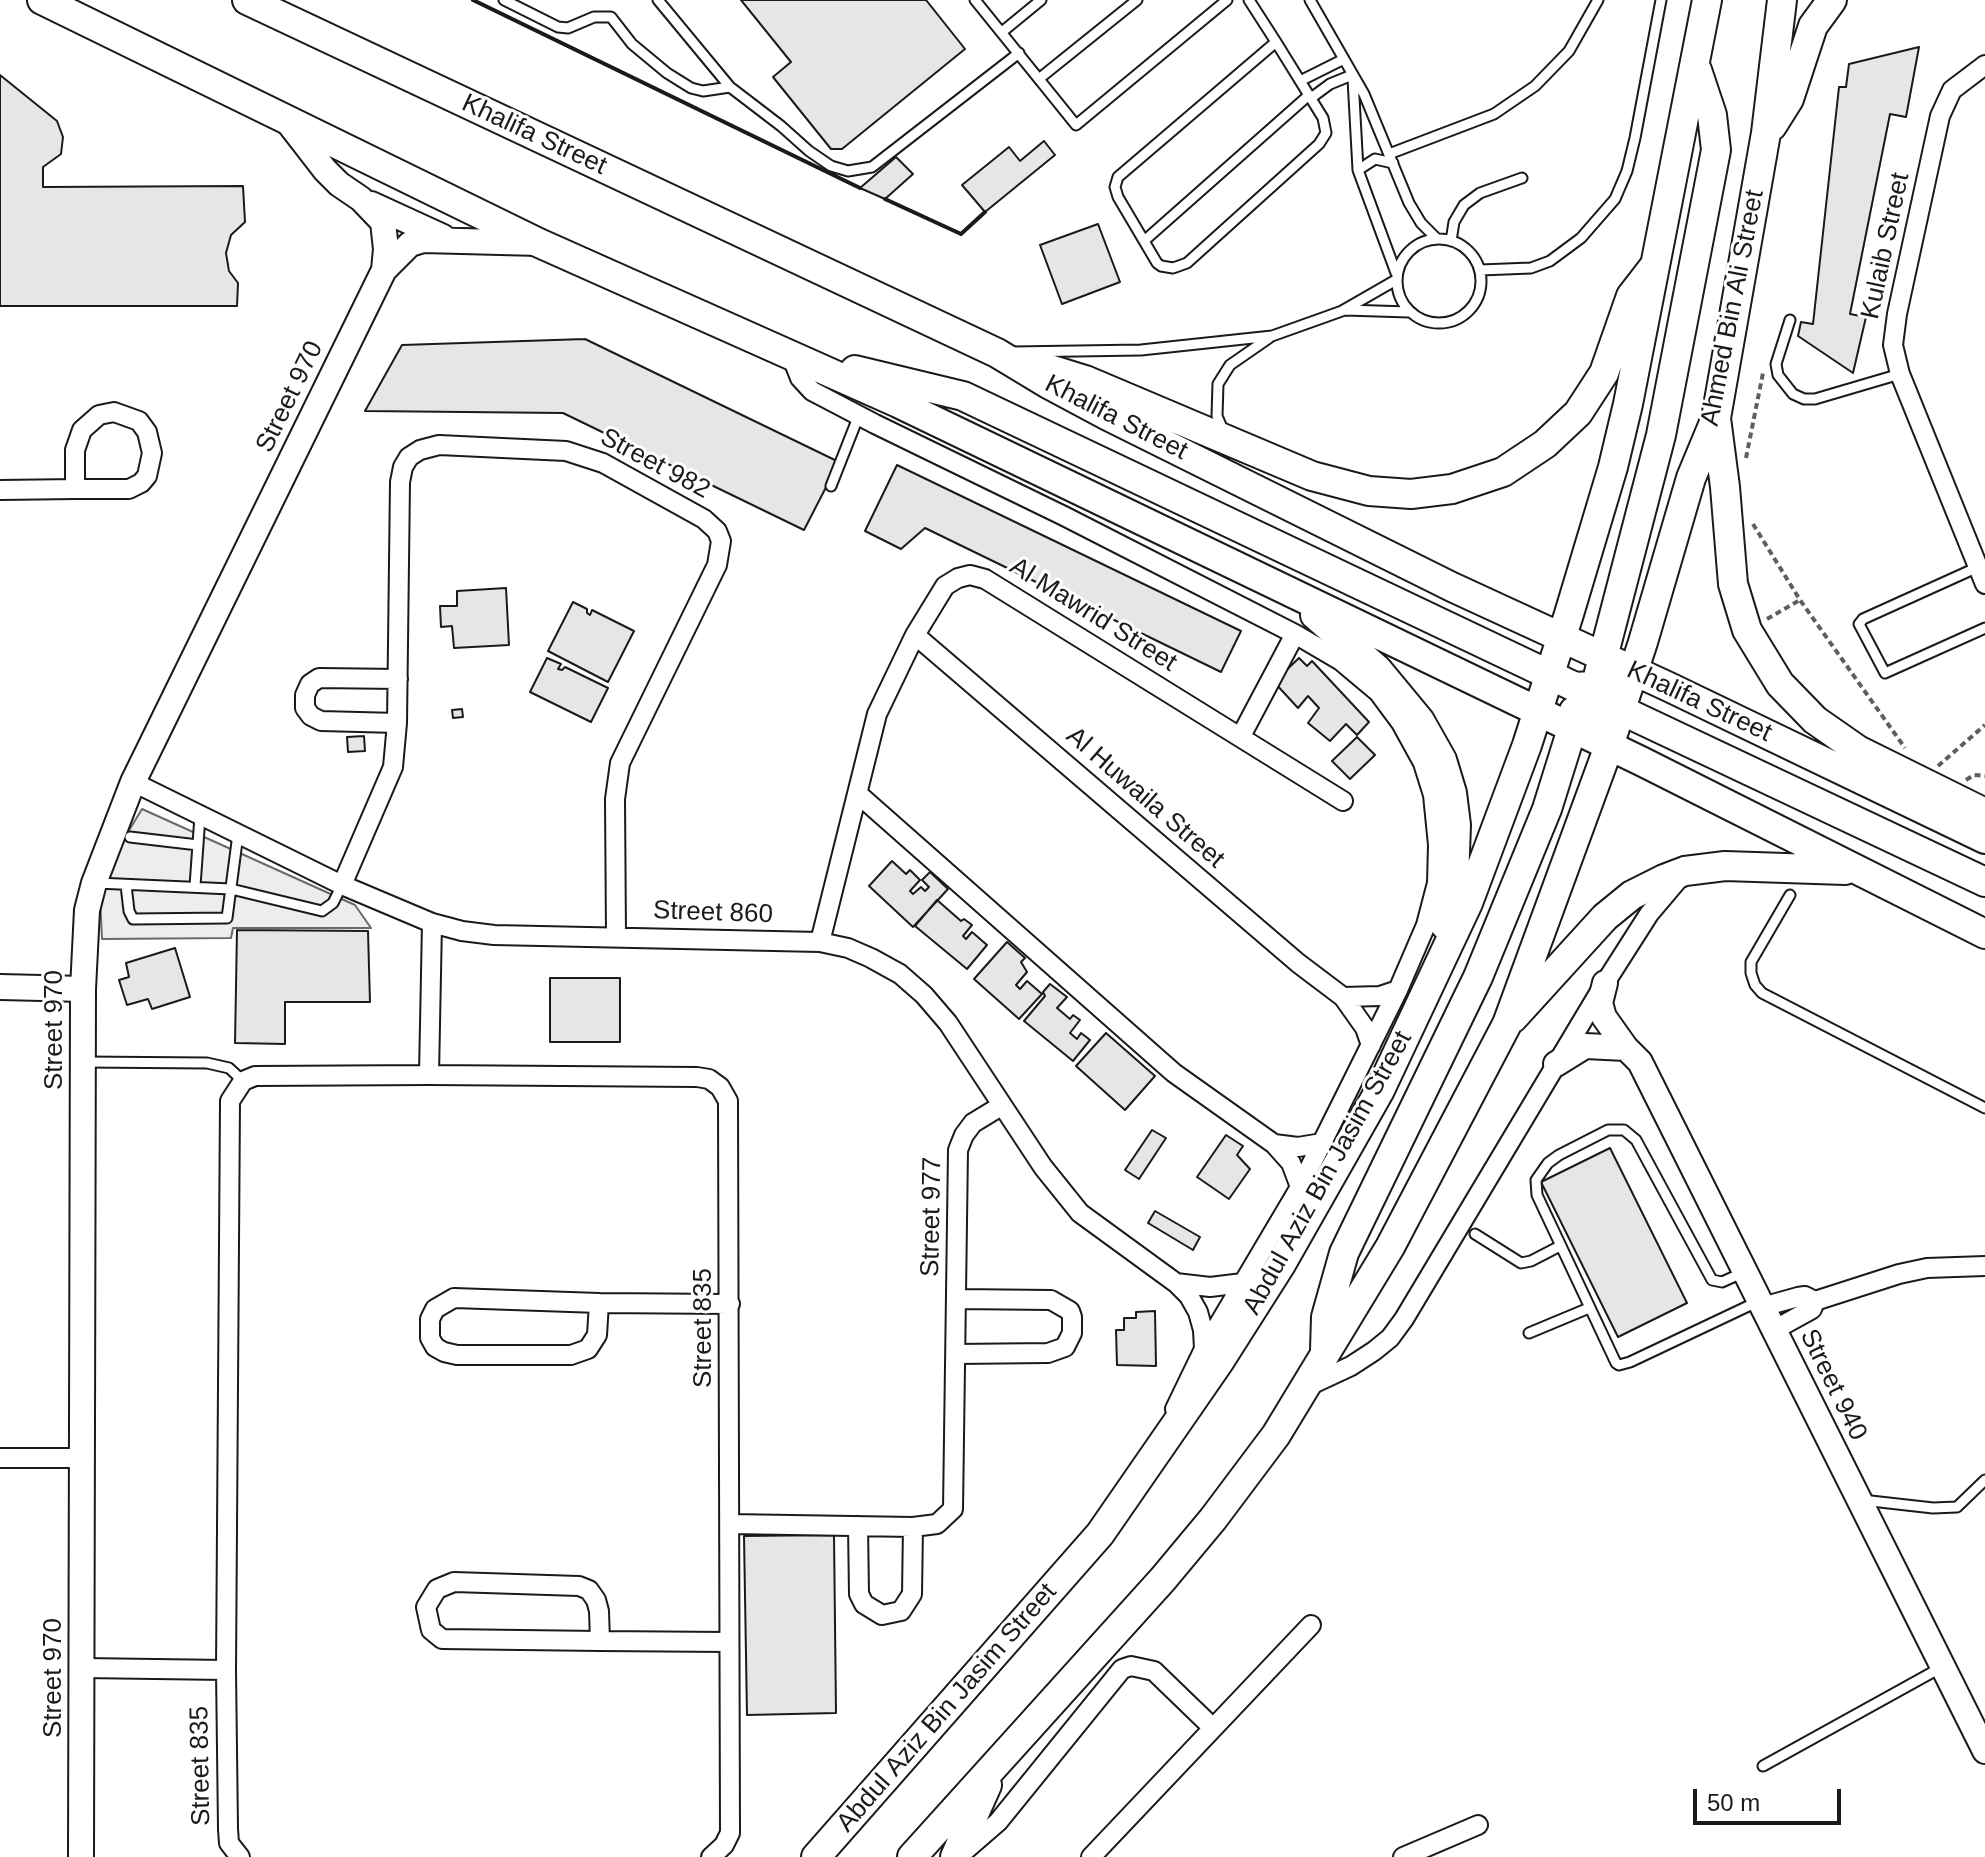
<!DOCTYPE html>
<style>
body{margin:0}
#map{position:relative;width:1985px;height:1857px;overflow:hidden;background:#fff;font-family:Arial,sans-serif}
canvas{display:block}
.scale{position:absolute;left:1693px;top:1789px;width:148px;height:36px;box-sizing:border-box;border:4px solid #1a1a1a;border-top:0;padding-left:10px;font-size:24px;line-height:28px;white-space:nowrap;color:#1a1a1a;-webkit-text-stroke:6px #fff;paint-order:stroke}
</style>
<div id="map">
<canvas width="1985" height="1857"></canvas>
<div class="scale">50 m</div>
</div>
<script>
const context = document.querySelector('canvas').getContext('2d');
context.lineJoin = 'round';
function fill(path, color) { context.fillStyle = color; context.fill(path, 'evenodd'); }
const shape = rows => new Path2D(rows.map(r => 'M' + r).join(''));
function trace(path, color, width, dash) { context.strokeStyle = color; context.lineWidth = width; context.lineCap = dash ? 'butt' : 'round'; context.setLineDash(dash || []); context.stroke(path); }
function label(font, color, halo, rows, align = 'center') {
  context.font = font + ' Arial,sans-serif'; context.lineWidth = 6; context.setLineDash([]); context.textBaseline = 'middle'; context.strokeStyle = halo; context.fillStyle = color; for (const [text, x, y, turn = 0] of rows) {
    context.save(); context.translate(x, y); context.rotate((+turn || 0) * Math.PI / 180); context.textAlign = isNaN(turn) ? turn : align; if (halo) context.strokeText(text, 0, 0); context.fillText(text, 0, 0); context.restore();
  }
}
const parking = shape([
 [142,809,355,905,371,928,233,928,231,938,102,939,100,896,122,842,142,809]
]);
const building = shape([
 [741,0,926,0,965,49,842,149,831,149,773,77,791,62,741,0],
 [1919,47,1906,117,1890,114,1850,314,1866,317,1853,373,1798,336,1801,322,1813,324,1839,87,1846,87,1849,64,1919,47],
 [0,75,57,121,63,137,61,154,43,167,43,187,243,186,245,222,231,235,226,253,229,271,238,283,237,306,0,306,0,75],
 [1044,141,1055,155,985,212,962,185,1009,147,1020,161,1044,141],
 [896,157,913,174,885,199,860,188,896,157],
 [1098,224,1120,282,1062,304,1040,245,1098,224],
 [585,339,839,462,804,530,563,413,365,411,402,345,585,339],
 [897,465,1241,631,1221,672,925,528,901,549,865,531,897,465],
 [506,588,509,645,454,648,452,626,441,627,440,606,457,606,457,591,506,588],
 [573,602,587,609,587,613,590,615,592,610,634,631,608,682,548,651,573,602],
 [547,658,561,664,558,669,562,670,565,667,608,688,591,722,530,692,547,658],
 [1299,658,1307,666,1312,661,1369,722,1357,735,1346,724,1330,741,1308,723,1319,708,1308,696,1298,708,1274,682,1299,658],
 [462,709,463,717,453,718,452,710,462,709],
 [364,736,365,751,348,752,347,737,364,736],
 [1357,737,1375,755,1350,779,1332,761,1357,737],
 [892,861,906,874,910,870,920,880,910,891,913,894,921,887,925,891,929,887,922,880,930,872,948,889,913,927,869,886,892,861],
 [937,900,961,921,964,919,972,925,963,936,966,939,972,932,987,945,967,969,915,926,937,900],
 [237,930,368,931,370,1002,285,1002,285,1044,235,1043,237,930],
 [1007,942,1025,958,1021,962,1027,972,1016,985,1020,989,1027,981,1042,994,1019,1019,974,979,1007,942],
 [175,948,190,997,152,1009,148,999,127,1005,119,980,129,977,126,963,175,948],
 [550,978,620,978,620,1042,550,1042,550,978],
 [1050,984,1067,997,1057,1008,1070,1019,1073,1015,1080,1020,1070,1033,1077,1039,1081,1033,1090,1040,1073,1061,1024,1021,1045,996,1043,992,1050,984],
 [1106,1033,1155,1076,1125,1110,1076,1066,1106,1033],
 [1152,1130,1166,1138,1139,1179,1125,1170,1152,1130],
 [1226,1135,1243,1146,1237,1155,1250,1169,1229,1199,1197,1177,1226,1135],
 [1610,1148,1687,1303,1618,1337,1541,1182,1610,1148],
 [1155,1211,1200,1237,1193,1250,1148,1223,1155,1211],
 [1155,1311,1156,1366,1117,1365,1116,1330,1124,1330,1124,1318,1136,1318,1136,1312,1155,1311],
 [834,1535,836,1713,747,1715,744,1536,834,1535]
]);
const path = shape([
 [1746,458,1763,373],
 [1753,524,1800,600,1905,748],
 [1767,619,1800,600],
 [1938,766,1985,725],
 [1966,780,1974,775,1985,776]
]);
const lane = shape([
 [504,0,558,27,568,28,594,17,611,17,632,44,667,73,691,88,703,91,730,87],
 [658,0,730,87,781,126,809,151,831,166,848,171,872,167,1019,53],
 [975,0,1076,125,1227,0],
 [1249,0,1276,42,1323,118,1326,133,1319,144,1187,263,1173,268,1161,266,1157,263,1118,197,1115,187,1118,177,1276,42],
 [1310,0,1364,94,1409,203,1421,223,1437,239],
 [1002,32,1041,0],
 [1040,78,1137,0],
 [1353,79,1358,170,1396,273],
 [1300,81,1344,59],
 [1311,98,1330,84,1352,75],
 [1389,154,1494,114,1535,86,1569,51,1598,0],
 [1358,170,1375,159,1393,163],
 '1397 281a42 42 0 1 1 84 0a42 42 0 1 1-84 0Z',
 [1144,241,1309,95],
 [1451,241,1454,222,1464,205,1480,193,1522,178],
 [1480,270,1531,268,1550,261,1581,238,1615,199,1627,171,1635,138,1661,0],
 [1345,310,1409,312],
 [1790,320,1776,364,1778,375,1793,394,1804,399,1815,399,1900,374],
 [1013,352,1141,350,1272,336,1342,311,1396,280],
 [1223,430,1217,416,1218,384,1230,365,1269,338],
 [831,486,859,415],
 [1978,567,1863,619,1859,624,1885,673,1985,628],
 [130,837,198,845],
 [97,883,231,889,322,911,333,903,342,885],
 [126,885,129,911,133,919,227,918,238,834],
 [195,886,200,816],
 [1790,895,1751,962,1751,973,1755,985,1762,993,1985,1108],
 [84,1062,207,1063,229,1068,243,1081],
 [1475,1234,1521,1263,1531,1261,1560,1246],
 [1742,1273,1722,1282,1712,1280,1636,1140,1624,1130,1608,1130,1559,1155,1548,1163,1536,1180,1537,1195,1616,1363,1619,1365,1630,1362,1759,1301],
 [1529,1333,1589,1308],
 [1862,1500,1933,1508,1957,1507,1985,1480],
 [1763,1766,1942,1667]
]);
const street = shape([
 [1985,65,1952,90,1940,116,1897,314,1893,345,1900,374,1985,584],
 [791,355,800,378,812,391,875,424,1064,516,1295,634,1341,661,1378,692,1401,723,1423,763,1433,795,1438,845,1437,883,1426,925,1398,990,1300,1187,1204,1349,1175,1409],
 [114,412,139,421,147,432,152,453,147,476,141,483,129,489,75,489,75,450,82,430,99,415,114,412],
 [0,490,75,489],
 [915,635,1298,963,1343,997,1365,1028,1371,1045],
 [397,723,321,721,311,716,305,708,305,695,310,684,319,678,398,679],
 [1241,736,1295,634],
 [133,782,342,885,432,923,462,931,494,935,820,942,848,948,871,958,900,974,924,995,948,1023,1043,1167,1080,1213,1176,1283,1189,1296,1198,1312,1203,1330,1204,1349],
 [858,794,1174,1073,1274,1144,1291,1163,1300,1187],
 [342,885,393,767,397,723,400,482,403,467,409,457,420,450,439,445,566,451,603,463,704,519,717,531,721,541,717,565,620,763,615,799,616,936],
 [820,942,877,714,915,635,945,586,958,578,970,575,985,579,1343,801],
 [1343,997,1380,996,1398,990],
 [429,1075,432,923],
 [1274,1144,1298,1147,1322,1143],
 [1176,1283,1210,1287,1243,1283],
 [454,1298,599,1303,597,1335,588,1349,571,1355,457,1355,444,1352,435,1347,430,1338,430,1319,435,1309,454,1298],
 [599,1303,730,1304],
 [1762,1307,1798,1297,1805,1296,1815,1301,1899,1274,1927,1268,1985,1266],
 [1774,1330,1812,1309,1815,1301],
 [956,1354,1048,1353,1065,1347,1072,1333,1072,1317,1070,1311,1051,1300,957,1299],
 [1306,1387,1351,1366,1374,1351,1390,1338,1404,1319,1605,983,1649,914,1682,875],
 [0,1458,82,1458],
 [730,1524,913,1527,937,1524,953,1509,958,1150,964,1135,973,1123,1001,1106],
 [858,1526,859,1594,864,1604,882,1615,901,1611,912,1594,913,1527],
 [454,1582,579,1586,589,1590,596,1600,599,1611,600,1641,442,1639,431,1630,426,1607,437,1589,454,1582],
 [600,1641,728,1642],
 [83,1668,226,1670],
 [961,1854,998,1822,1122,1669,1131,1666,1154,1671,1213,1728],
 [240,1857,229,1843,228,1829,226,1670,230,1101,243,1081,255,1076,429,1075,697,1077,709,1079,720,1087,728,1101,730,1833,724,1845,711,1857],
 [1091,1857,1311,1625],
 [1403,1857,1478,1825]
]);
const secondary = shape([
 [287,121,325,170,339,184,361,199,383,222,386,249,384,270],
 [371,204,443,237],
 [1605,983,1600,1003,1604,1017,1626,1048,1640,1062,1985,1751],
 [0,987,83,989],
 [1556,1064,1585,1046,1626,1048],
 [81,1857,83,989,87,910,94,883,133,782,384,270,410,244,423,240,539,243]
]);
const primary = shape([
 [42,0,539,243,898,403,1641,761,1985,934],
 [247,0,997,353,1050,385,1106,415,1452,587,1669,687,1985,839],
 [1772,126,1789,99,1813,26,1832,0],
 [1040,366,1085,380,1312,476,1369,491,1411,494,1452,489,1503,472,1545,444,1578,413,1604,373,1631,296,1655,265],
 [855,370,963,396,1575,687,1608,685,1633,671],
 [1716,418,1725,487,1733,584,1747,630,1780,684,1815,720,1858,750,1985,813],
 [1315,615,1377,669,1420,721,1442,760,1452,793,1456,825,1454,880,1445,925],
 [1606,703,1985,882],
 [1609,746,1598,723,1595,688,1661,435,1716,150,1712,115,1697,70],
 [1513,1018,1605,917,1632,895,1664,879,1685,871,1725,866,1845,870],
 [1325,1350,1326,1317,1344,1253,1478,977,1547,809,1572,729,1574,711],
 [816,1857,1100,1534,1219,1362,1280,1266,1380,1090,1468,903,1527,745,1569,614,1613,467,1628,404,1707,0],
 [912,1857,1163,1579,1213,1519,1276,1435,1390,1247,1507,1024,1609,746,1643,642,1691,478,1716,418,1766,133,1782,0],
 [955,1857,987,1785]
]);
const wall = shape([
 [473,0,860,188],
 [885,199,961,234,985,212]
]);
const streetNames = [
 ["Khalifa Street",534,135,25],
 ["Kulaib Street",1886,246,-78],
 ["Ahmed Bin Ali Street",1733,308,-79],
 ["Street 970",290,397,-64],
 ["Khalifa Street",1116,418,27],
 ["Street 982",655,464,28],
 ["Al Mawrid Street",1093,615,32],
 ["Khalifa Street",1699,702,25],
 ["Al Huwaila Street",1145,798,41],
 ["Street 860",713,913,2],
 ["Street 970",55,1030,-90],
 ["Abdul Aziz Bin Jasim Street",1328,1173,-61],
 ["Street 977",932,1217,-89],
 ["Street 835",704,1328,-90],
 ["Street 940",1833,1385,64],
 ["Street 970",54,1678,-90],
 ["Abdul Aziz Bin Jasim Street",947,1708,-49],
 ["Street 835",201,1766,-91]
];
fill(parking, '#ededed');
trace(parking, '#6a6a6a', 2);
fill(building, '#e6e6e6');
trace(building, '#1a1a1a', 2);
trace(lane, '#1a1a1a', 13);
trace(street, '#1a1a1a', 22);
trace(secondary, '#1a1a1a', 28);
trace(primary, '#1a1a1a', 32);
trace(path, '#5f5f5f', 4, [6, 4]);
trace(lane, '#fff', 9);
trace(street, '#fff', 18);
trace(secondary, '#fff', 24);
trace(primary, '#fff', 28);
trace(wall, '#1a1a1a', 4);
label('26px', '#1a1a1a', '#fff', streetNames);
</script>
